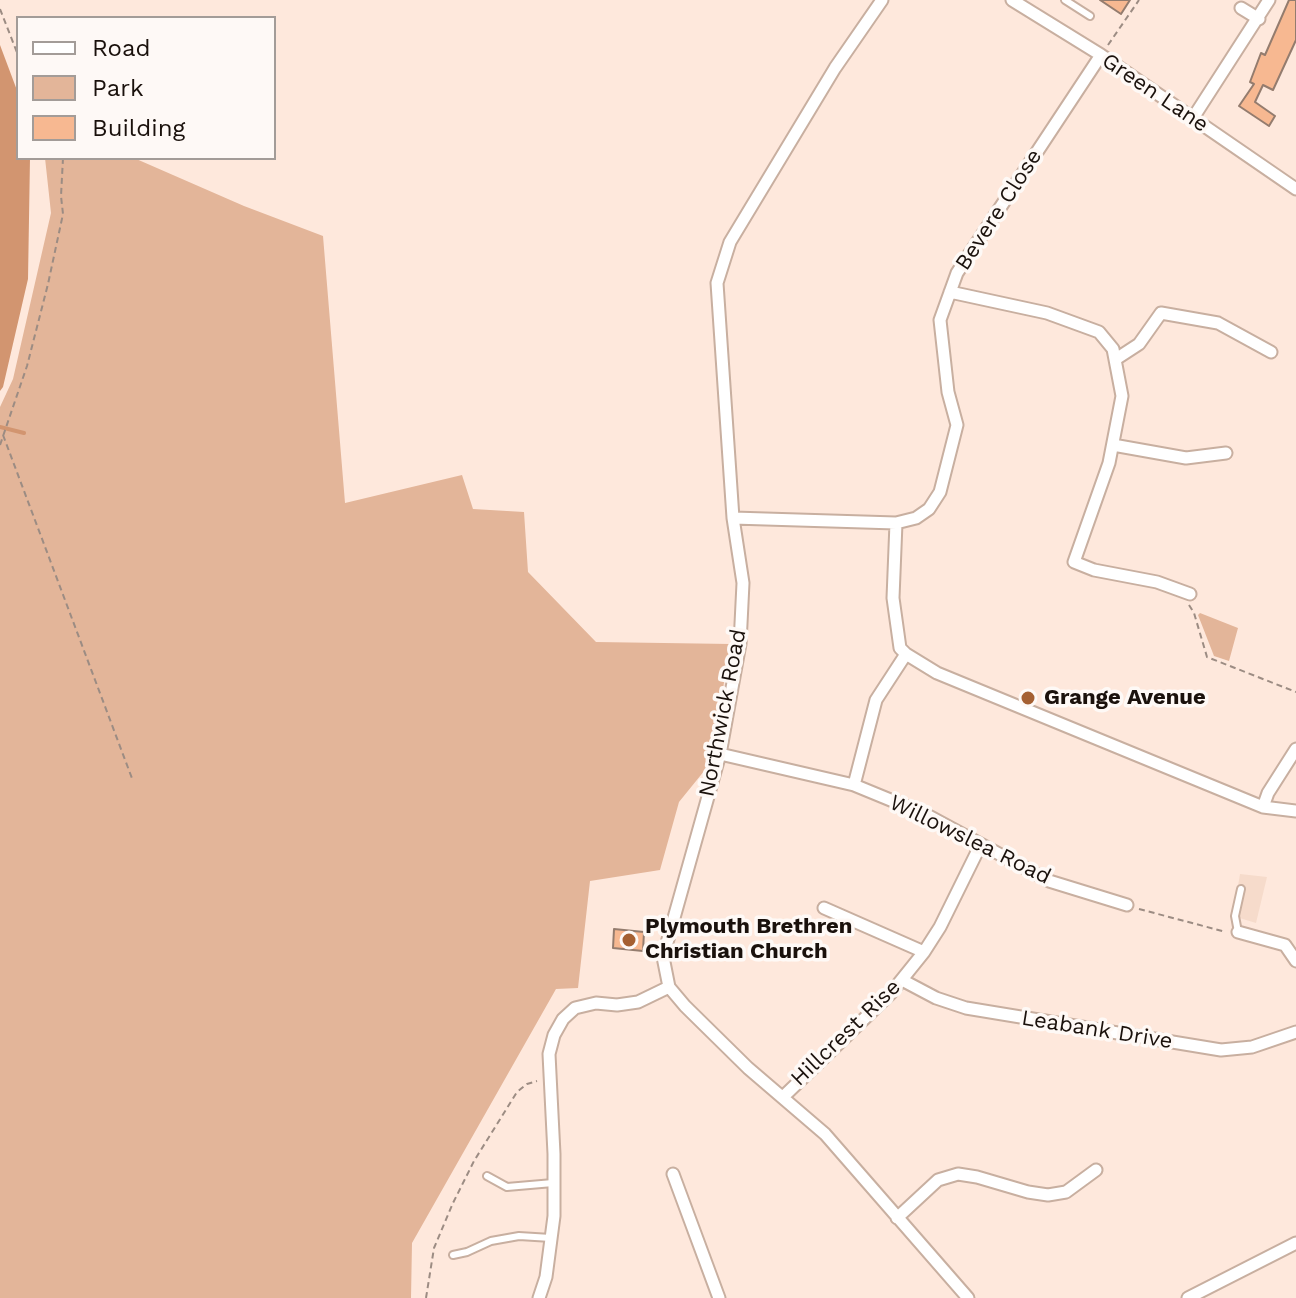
<!DOCTYPE html>
<style>
body{margin:0}
#map{position:relative;width:1296px;height:1298px;overflow:hidden;background:#fee8dc;font-family:"Work Sans",sans-serif}
canvas{display:block}
.legend{position:absolute;left:16px;top:16px;width:260px;height:144px;box-sizing:border-box;background:#fef9f6;border:2px solid #a39c98;margin:0;padding:10px 14px;list-style:none;font-size:24px;color:#1a110c}
.legend li{display:flex;align-items:center;gap:16px;height:40px}
.legend b{width:40px;border:2px solid #a39c98}
</style>
<div id="map">
<canvas width="1296" height="1298"></canvas>
<ul class="legend">
<li><b style="height:10px;background:#fff"></b>Road</li>
<li><b style="height:22px;background:#e3b599"></b>Park</li>
<li><b style="height:22px;background:#f7b891"></b>Building</li>
</ul>
</div>
<script>
const context = document.querySelector('canvas').getContext('2d');
context.lineJoin = 'round';
function fill(path, color) { context.fillStyle = color; context.fill(path, 'evenodd'); }
const shape = rows => new Path2D(rows.map(r => 'M' + r).join(''));
function trace(path, color, width, dash) { context.strokeStyle = color; context.lineWidth = width; context.lineCap = dash ? 'butt' : 'round'; context.setLineDash(dash || []); context.stroke(path); }
function label(font, color, halo, rows, align = 'center') {
  context.font = font + ' "Work Sans",sans-serif'; context.lineWidth = 7; context.setLineDash([]); context.textBaseline = 'middle'; context.strokeStyle = halo; context.fillStyle = color; for (const [text, x, y, turn = 0] of rows) {
    context.save(); context.translate(x, y); context.rotate((+turn || 0) * Math.PI / 180); context.textAlign = isNaN(turn) ? turn : align; if (halo) context.strokeText(text, 0, 0); context.fillText(text, 0, 0); context.restore();
  }
}
const built = shape([
 [1240,874,1267,877,1256,923,1233,916]
]);
const green = shape([
 [45,158,134,158,244,206,323,236,345,503,462,475,473,509,524,512,528,572,596,642,731,644,709,765,679,802,660,870,590,881,578,988,556,989,412,1243,411,1298,0,1298,0,407,13,379,51,213],
 [1200,613,1238,628,1229,661,1214,656,1198,615]
]);
const water = shape([
 [0,45,18,93,18,158,30,158,28,279,3,387,0,391]
]);
const stream = shape([
 [0,427,24,433]
]);
const building = shape([
 [1100,0,1130,0,1121,14,1100,0],
 [1289,0,1296,0,1296,40,1273,90,1263,85,1255,102,1275,116,1269,126,1239,106,1254,84,1250,82,1261,53,1265,55,1289,0],
 [614,929,644,932,643,951,613,948,614,929]
]);
const path = shape([
 [0,9,18,55],
 [1108,45,1139,0],
 [3,435,133,781],
 [0,445,27,366,48,284,63,214,61,196,63,158],
 [1189,605,1194,613,1207,657,1296,692],
 [1139,909,1226,932],
 [426,1298,434,1248,453,1203,474,1161,517,1092,527,1084,537,1081]
]);
const service = shape([
 [1065,0,1090,16],
 [1238,932,1235,916,1241,889],
 [487,1176,507,1187,553,1183],
 [453,1255,467,1252,491,1241,519,1236,551,1238]
]);
const minor = shape([
 [882,0,835,68,730,242,717,283,733,518,743,583,740,644,720,754,663,957,669,987,685,1006,748,1068,825,1134,968,1298],
 [1012,0,1101,55,1296,189],
 [1241,8,1259,19],
 [1193,118,1269,0],
 [950,292,1047,313,1099,332,1113,349,1122,396,1109,463,1074,562,1094,570,1157,582,1190,594],
 [1116,359,1139,344,1161,313,1218,323,1271,352],
 [1113,445,1186,458,1226,453],
 [733,518,896,523,916,518,929,509,940,492,957,425,948,392,940,320,957,273,1101,55],
 [896,523,893,598,900,648,906,654,937,673,1263,807,1296,811],
 [720,754,854,785,927,815,1049,881,1127,905],
 [854,785,876,700,906,654],
 [1263,807,1268,793,1296,749],
 [824,908,924,952],
 [1238,932,1285,945,1296,961],
 [902,980,936,998,966,1008,1221,1050,1252,1047,1296,1032],
 [784,1096,891,993,924,952,940,927,980,846],
 [673,1174,719,1298],
 [897,1218,938,1180,958,1174,977,1177,1028,1192,1048,1195,1066,1192,1096,1170],
 [539,1298,546,1277,554,1216,554,1154,549,1054,554,1035,563,1019,575,1008,596,1003,617,1005,638,1002,669,987],
 [1188,1298,1296,1243]
]);
const markers = [
 [1028,698,8,"#a56032"],
 [629,940,8,"#a56032"]
];
const streetNames = [
 ["Green Lane",1155,93,34],
 ["Bevere Close",999,210,-57],
 ["Northwick Road",723,713,-79],
 ["Willowslea Road",970,840,26],
 ["Leabank Drive",1097,1030,9],
 ["Hillcrest Rise",846,1033,-44]
];
const poiNames = [
 ["Grange Avenue",1044,698],
 ["Plymouth Brethren",645,927],
 ["Christian Church",645,952]
];
fill(built, '#f6dbcb');
fill(green, '#e3b599');
fill(water, '#d29570');
trace(stream, '#d29570', 4);
fill(building, '#f7b891');
trace(building, '#947c6e', 2);
trace(service, '#c8afa0', 10);
trace(minor, '#c8afa0', 15);
trace(path, '#9c8c83', 2, [6, 4]);
trace(service, '#fff', 6);
trace(minor, '#fff', 11);
for (const [x, y, r, color] of markers) { const dot = new Path2D(); dot.arc(x, y, r, 0, 2 * Math.PI); context.fillStyle = color; context.fill(dot); trace(dot, '#fef9f6', 3); }
label('22px', '#1a110c', '#fef9f6', streetNames);
label('bold 22px', '#1a110c', '#fef9f6', poiNames, 'left');
</script>
